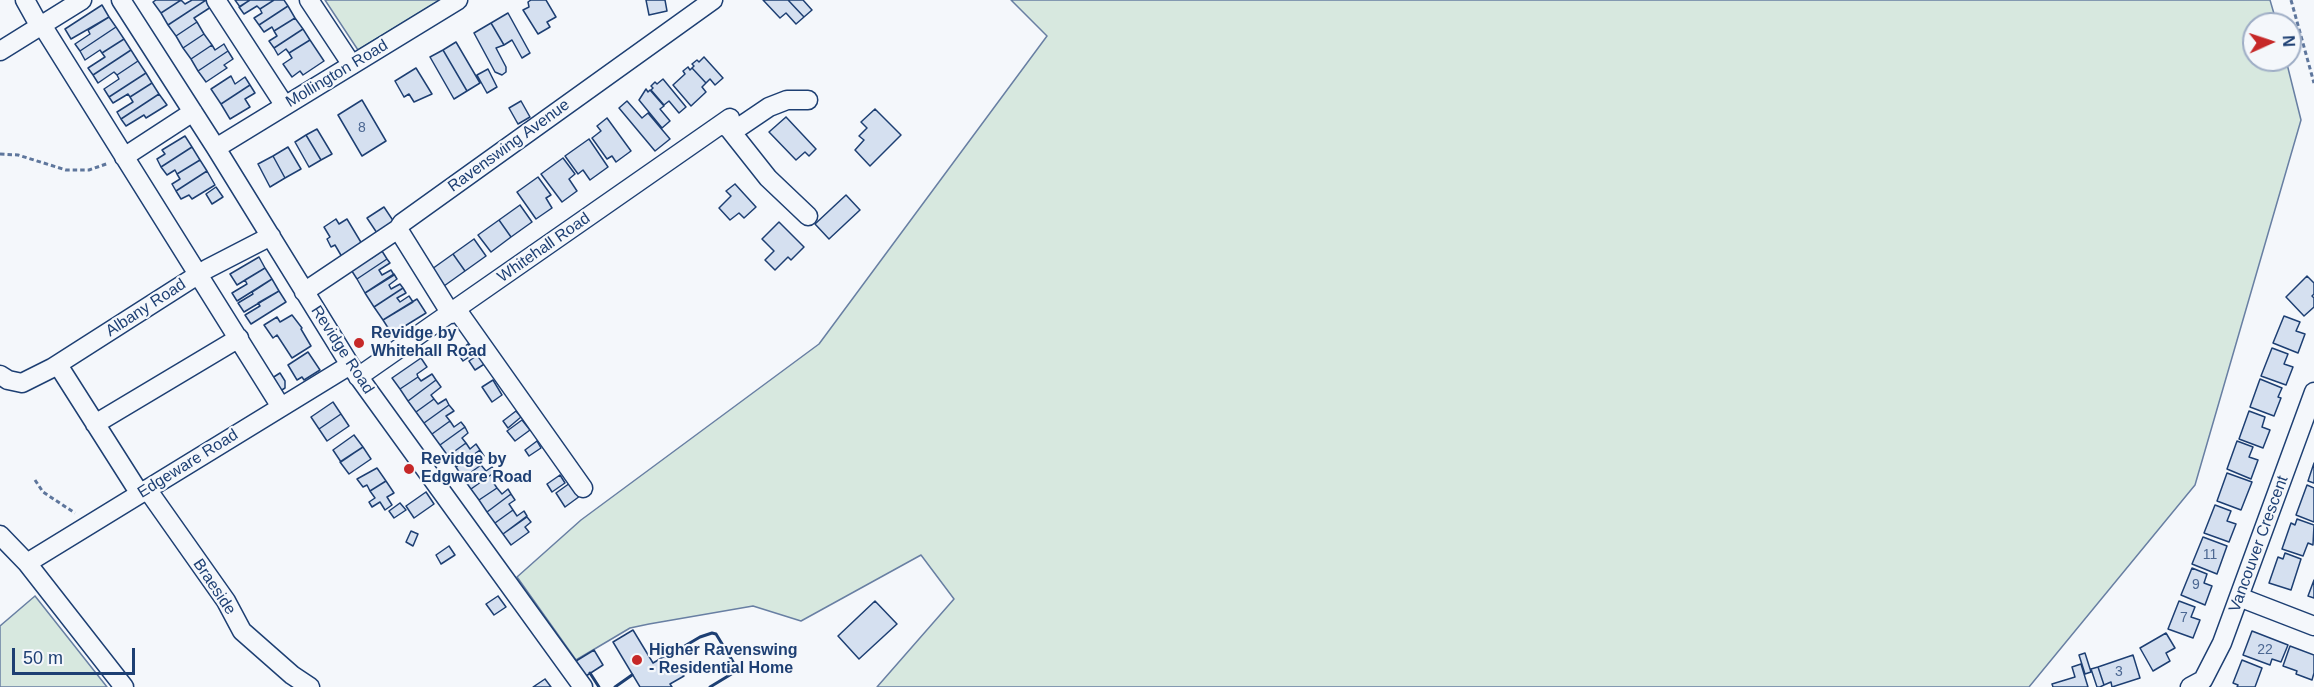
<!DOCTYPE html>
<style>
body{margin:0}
#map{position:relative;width:2314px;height:687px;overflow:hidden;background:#f4f7fb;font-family:Arial,sans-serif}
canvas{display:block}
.north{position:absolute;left:2242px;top:12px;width:60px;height:60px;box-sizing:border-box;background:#f4f7fb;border:2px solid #9eadc5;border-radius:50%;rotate:87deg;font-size:16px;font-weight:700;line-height:24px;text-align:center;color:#1d3f73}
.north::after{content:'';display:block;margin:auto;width:21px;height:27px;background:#c62828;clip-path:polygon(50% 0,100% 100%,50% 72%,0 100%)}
.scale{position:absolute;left:12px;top:648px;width:123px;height:27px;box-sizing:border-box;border:3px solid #1d3f73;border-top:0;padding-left:8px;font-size:18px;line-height:21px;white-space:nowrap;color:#1d3f73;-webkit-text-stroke:4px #f4f7fb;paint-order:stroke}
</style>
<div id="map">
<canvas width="2314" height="687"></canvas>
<div class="north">N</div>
<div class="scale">50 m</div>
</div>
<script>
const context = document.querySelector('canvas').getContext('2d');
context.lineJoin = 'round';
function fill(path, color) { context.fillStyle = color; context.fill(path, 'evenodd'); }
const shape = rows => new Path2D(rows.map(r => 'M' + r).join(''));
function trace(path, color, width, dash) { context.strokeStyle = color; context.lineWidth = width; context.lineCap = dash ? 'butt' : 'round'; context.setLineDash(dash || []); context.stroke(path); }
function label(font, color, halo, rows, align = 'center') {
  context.font = font + ' Arial,sans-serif'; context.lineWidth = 4.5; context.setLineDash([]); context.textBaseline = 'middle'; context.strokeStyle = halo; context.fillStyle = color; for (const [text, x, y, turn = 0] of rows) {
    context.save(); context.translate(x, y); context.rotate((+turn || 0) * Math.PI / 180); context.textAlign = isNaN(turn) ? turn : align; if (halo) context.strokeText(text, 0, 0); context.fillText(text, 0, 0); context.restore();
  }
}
const green = shape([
 [325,0,440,0,358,50,325,0],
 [1011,0,2270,0,2277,24,2254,24,2254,60,2286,60,2301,120,2195,485,2029,687,877,687,954,599,921,555,801,621,753,606,649,624,630,628,576,660,517,577,581,520,819,344,1047,36,1011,0],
 [35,596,107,687,0,687,0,626,35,596]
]);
const building = shape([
 [156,0,181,0,161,13,153,2,156,0],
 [181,0,185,4,192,0,206,0,168,25,161,13,181,0],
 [206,0,211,7,194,18,197,22,176,36,168,25,206,0],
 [235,0,250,0,240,7,235,0],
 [250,0,274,0,260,9,257,6,244,14,239,7,250,0],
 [274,0,284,0,288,6,259,25,254,18,262,13,260,9,274,0],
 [531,0,546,0,556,17,547,22,550,27,538,34,523,10,529,7,528,2,531,0],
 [646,0,665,0,667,11,649,15,646,0],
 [763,0,788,0,804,17,796,24,786,13,780,18,763,0],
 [788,0,803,0,812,10,804,17,788,0],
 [102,5,109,17,71,39,65,29,102,5],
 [288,6,295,18,274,31,272,27,264,32,259,25,288,6],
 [508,13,530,53,522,58,512,40,504,45,491,23,508,13],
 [109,17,116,27,80,51,75,44,90,34,88,30,109,17],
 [295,18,303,29,274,48,269,41,277,36,274,31,295,18],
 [197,22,204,34,183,48,176,36,197,22],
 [491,23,504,45,496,48,506,67,506,72,502,75,495,72,474,33,491,23],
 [116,27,124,39,102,53,100,50,85,60,80,51,116,27],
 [303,29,310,40,289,53,286,49,278,55,274,48,303,29],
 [204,34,212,45,191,59,183,48,204,34],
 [124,39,131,50,93,75,88,68,105,57,102,53,124,39],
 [310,40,324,61,303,75,300,71,292,77,283,64,292,58,289,53,310,40],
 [456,42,480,83,467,91,443,50,456,42],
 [224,44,228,51,198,71,191,59,212,45,215,50,224,44],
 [131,50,138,61,117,75,114,72,98,83,93,75,131,50],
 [443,50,467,91,454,99,430,57,443,50],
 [228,51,233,59,224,65,227,68,206,82,198,71,228,51],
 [704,57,723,78,715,85,710,79,706,83,692,68,694,66,692,64,697,60,699,62,704,57],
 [138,61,146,73,109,97,104,89,119,79,117,75,138,61],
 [688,67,690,70,692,68,706,83,702,87,706,92,691,106,673,85,685,74,683,71,688,67],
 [416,68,432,94,414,102,409,94,404,97,395,81,416,68],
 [488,69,497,87,487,93,477,75,488,69],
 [146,73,152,83,130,97,128,94,113,103,109,97,146,73],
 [231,76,235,84,245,77,250,85,221,104,211,89,231,76],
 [663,79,686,107,679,113,669,101,664,105,651,90,653,88,651,86,655,82,657,84,663,79],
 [152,83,159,94,121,119,117,112,133,102,130,97,152,83],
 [250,85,255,93,245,99,250,107,230,119,221,104,250,85],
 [646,89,648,92,650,90,664,106,660,109,670,121,662,128,639,100,646,89],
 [159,94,167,105,146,118,144,115,126,126,121,119,159,94],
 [362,100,386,141,362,156,338,115,362,100],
 [521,101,530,117,518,124,509,108,521,101],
 [627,101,642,118,648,113,670,139,655,151,619,108,627,101],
 [875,109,901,135,870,166,855,150,864,140,859,136,867,128,861,122,875,109],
 [786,117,816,149,809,156,805,152,796,160,769,132,786,117],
 [607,118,631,151,616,162,612,156,607,159,592,138,601,131,597,126,607,118],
 [317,129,332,154,321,160,306,135,317,129],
 [306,135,321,160,309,167,295,142,306,135],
 [185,136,192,147,161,167,157,159,165,154,162,150,185,136],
 [589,139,608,167,590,180,583,170,578,174,565,156,589,139],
 [192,147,200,160,177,174,175,170,167,175,161,167,192,147],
 [288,147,301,169,285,178,273,156,288,147],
 [273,156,285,178,270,187,258,164,273,156],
 [563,158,575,174,569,179,577,191,562,202,541,174,563,158],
 [200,160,207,171,176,191,172,184,180,179,177,174,200,160],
 [207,171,215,185,192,199,189,195,181,199,176,191,207,171],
 [538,177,551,195,546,198,552,208,536,219,517,192,538,177],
 [735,184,756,207,744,218,739,213,730,220,719,208,731,196,726,191,735,184],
 [216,187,223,197,212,204,206,194,216,187],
 [846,195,860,210,829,239,815,224,846,195],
 [520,205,532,222,511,237,499,220,520,205],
 [384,207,396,225,379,236,367,218,384,207],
 [336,219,339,224,347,219,362,244,342,257,335,245,331,247,327,239,330,237,324,227,336,219],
 [499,220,511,237,491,252,478,235,499,220],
 [779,222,804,247,791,260,788,257,775,270,765,260,774,251,762,239,779,222],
 [474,239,486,256,465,271,453,254,474,239],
 [382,251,387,259,357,279,348,265,368,252,372,258,382,251],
 [453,254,465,271,444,286,432,269,453,254],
 [259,257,265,268,237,285,230,274,259,257],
 [387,259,390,263,379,270,382,275,391,270,394,275,365,293,357,279,387,259],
 [265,268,272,279,237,301,232,293,247,284,245,280,265,268],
 [394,274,397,279,389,285,391,289,400,284,403,288,374,307,365,293,394,274],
 [2307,276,2314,283,2314,294,2312,296,2314,298,2314,307,2304,316,2286,297,2307,276],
 [272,279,279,291,244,312,238,303,253,294,252,292,272,279],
 [403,288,406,293,397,298,400,302,409,296,413,302,383,320,374,307,403,288],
 [279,291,286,302,251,324,245,315,260,306,258,303,279,291],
 [417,299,426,313,392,334,383,320,417,299],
 [292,315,302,328,301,329,311,346,292,358,277,335,273,338,264,325,277,317,280,322,292,315],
 [2284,316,2300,322,2296,331,2305,334,2298,353,2273,343,2284,316],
 [468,344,475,353,463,361,457,352,468,344],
 [2272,348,2288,354,2284,364,2293,367,2286,385,2261,376,2272,348],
 [308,352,320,370,304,380,302,377,297,380,288,365,308,352],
 [479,354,486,363,475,370,469,361,479,354],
 [421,358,427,367,417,374,418,377,400,389,392,378,421,358],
 [280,373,285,381,285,388,277,393,269,380,280,373],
 [432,374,436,380,408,401,400,389,418,377,421,381,432,374],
 [2260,379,2282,388,2278,397,2281,398,2274,416,2250,407,2260,379],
 [436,380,441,387,431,395,434,399,416,412,408,401,436,380],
 [493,380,502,395,492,402,482,387,493,380],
 [434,399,438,404,446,399,449,405,424,423,416,412,434,399],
 [333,402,341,414,319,429,311,417,333,402],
 [449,405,454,411,446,416,450,421,432,434,424,423,449,405],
 [516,411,521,417,508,428,503,421,516,411],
 [2249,411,2265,417,2262,427,2270,430,2263,448,2239,439,2249,411],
 [341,414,349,426,327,441,319,429,341,414],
 [522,420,530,430,515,441,507,431,522,420],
 [450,421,454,427,461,422,465,427,440,445,432,434,450,421],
 [465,427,468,433,462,438,466,443,448,456,440,445,465,427],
 [354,435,363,447,341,462,333,450,354,435],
 [537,441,541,448,529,456,525,450,537,441],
 [2237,441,2253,447,2249,457,2258,460,2251,479,2227,469,2237,441],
 [466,443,470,449,476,444,480,450,456,467,448,456,466,443],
 [363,447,371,459,349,474,340,462,363,447],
 [480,450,484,456,478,460,481,465,463,478,456,467,480,450],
 [2314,463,2314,483,2308,481,2314,463],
 [481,465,486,471,492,467,495,472,471,489,463,478,481,465],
 [377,468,386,481,370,491,367,485,363,487,357,479,377,468],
 [495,472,499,478,493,482,497,488,479,500,471,489,495,472],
 [2227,473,2252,482,2241,510,2217,501,2227,473],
 [560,475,565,483,552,492,547,484,560,475],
 [386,481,394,493,387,497,392,505,385,510,380,502,372,507,369,502,375,498,370,491,386,481],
 [570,483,580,496,565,507,556,493,570,483],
 [2307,485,2314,488,2314,522,2296,515,2307,485],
 [497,488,502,494,508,489,511,494,487,512,479,500,497,488],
 [426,492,434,504,414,518,406,506,426,492],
 [511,494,515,500,509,504,513,510,495,523,487,512,511,494],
 [400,503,406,510,394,518,389,511,400,503],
 [2215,505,2231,511,2227,521,2236,524,2229,542,2204,533,2215,505],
 [513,510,517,516,524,511,527,516,503,534,495,523,513,510],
 [527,517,531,522,525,527,529,532,511,545,503,534,527,517],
 [2297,519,2314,525,2313,545,2308,543,2303,556,2282,549,2291,523,2295,525,2297,519],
 [411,531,418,534,413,546,406,542,411,531],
 [2203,537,2227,546,2217,574,2192,564,2203,537],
 [449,546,455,555,441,564,436,555,449,546],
 [2285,553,2301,559,2291,590,2269,583,2278,557,2283,559,2285,553],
 [2192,568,2207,574,2204,583,2212,586,2205,605,2181,595,2192,568],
 [2314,580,2314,598,2308,596,2314,580],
 [498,596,506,607,494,615,486,604,498,596],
 [875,601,897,624,859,659,838,636,875,601],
 [2179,601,2195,607,2191,617,2200,620,2193,638,2168,629,2179,601],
 [633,630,653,663,665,656,671,666,675,663,684,676,670,684,672,687,640,687,613,642,633,630],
 [2252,631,2288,645,2281,662,2272,659,2270,665,2243,655,2252,631],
 [2166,633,2175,648,2166,653,2170,661,2153,671,2140,648,2166,633],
 [2290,646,2314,655,2314,673,2312,680,2296,674,2297,671,2283,666,2290,646],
 [594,650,603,665,586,676,576,661,594,650],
 [2085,653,2091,672,2085,674,2079,655,2085,653],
 [2133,655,2140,678,2112,687,2111,682,2104,685,2098,667,2133,655],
 [2242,660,2262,668,2255,687,2237,687,2238,685,2233,683,2242,660],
 [2081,664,2088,687,2053,687,2052,684,2075,677,2072,667,2081,664],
 [2098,667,2104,685,2100,687,2097,687,2091,669,2098,667],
 [545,679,551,687,533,687,545,679]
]);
const path = shape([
 [2291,0,2314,83],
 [0,154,18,155,66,170,89,170,109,163],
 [35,480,43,492,75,513]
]);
const minor = shape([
 [25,0,40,27],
 [121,0,216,148,350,365,583,687],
 [216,0,285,106],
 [309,0,352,65],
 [42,25,281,407],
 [0,51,82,0],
 [720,125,735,130,769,107,787,100,808,100],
 [730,130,768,178,808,216],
 [216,148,458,0],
 [124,157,193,112],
 [398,229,451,314],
 [304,292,398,229,402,223,713,0],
 [457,310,583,488],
 [58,365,140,494],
 [0,375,8,380,22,383,52,368,207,269,271,236],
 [358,377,730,118],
 [95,424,239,338],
 [147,489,226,601,242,631,292,675,310,687],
 [0,535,27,563,124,687],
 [27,563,350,365],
 [2239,597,2314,626],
 [2190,687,2203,680,2222,643,2314,392]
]);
const wall = shape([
 [666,657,700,637,712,633,716,634,738,670,710,687],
 [590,673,599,687],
 [615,687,632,675]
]);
const markers = [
 [359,343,6,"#c62828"],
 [409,469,6,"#c62828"],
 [637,660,6,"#c62828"]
];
const numberNames = [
 ["8",362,128],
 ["11",2210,555],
 ["9",2196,585],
 ["7",2184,618],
 ["22",2265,650],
 ["3",2119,672]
];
const streetNames = [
 ["Mollington Road",337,74,-31],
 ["Ravenswing Avenue",509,146,-36],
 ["Whitehall Road",544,248,-35],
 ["Albany Road",146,308,-33],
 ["Revidge Road",342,350,57],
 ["Edgeware Road",188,464,-32],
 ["Vancouver Crescent",2259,544,-70],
 ["Braeside",214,587,56]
];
const poiNames = [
 ["Revidge by",371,334],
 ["Whitehall Road",371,352],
 ["Revidge by",421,460],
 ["Edgware Road",421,478],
 ["Higher Ravenswing",649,651],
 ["- Residential Home",649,669]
];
fill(green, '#d7e8df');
trace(green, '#687fa3', 1.5);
fill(building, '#d5e0f0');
trace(building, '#1d3f73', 1.5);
trace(minor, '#1d3f73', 21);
trace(path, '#5e769c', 3, [4.5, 3]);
trace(minor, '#f4f7fb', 18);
trace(wall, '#1d3f73', 3);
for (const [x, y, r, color] of markers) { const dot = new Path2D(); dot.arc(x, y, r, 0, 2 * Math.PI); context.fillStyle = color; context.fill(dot); trace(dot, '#f4f7fb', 2); }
label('14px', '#4b6792', null, numberNames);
label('16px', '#1d3f73', '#f4f7fb', streetNames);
label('bold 16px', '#1d3f73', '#f4f7fb', poiNames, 'left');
</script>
